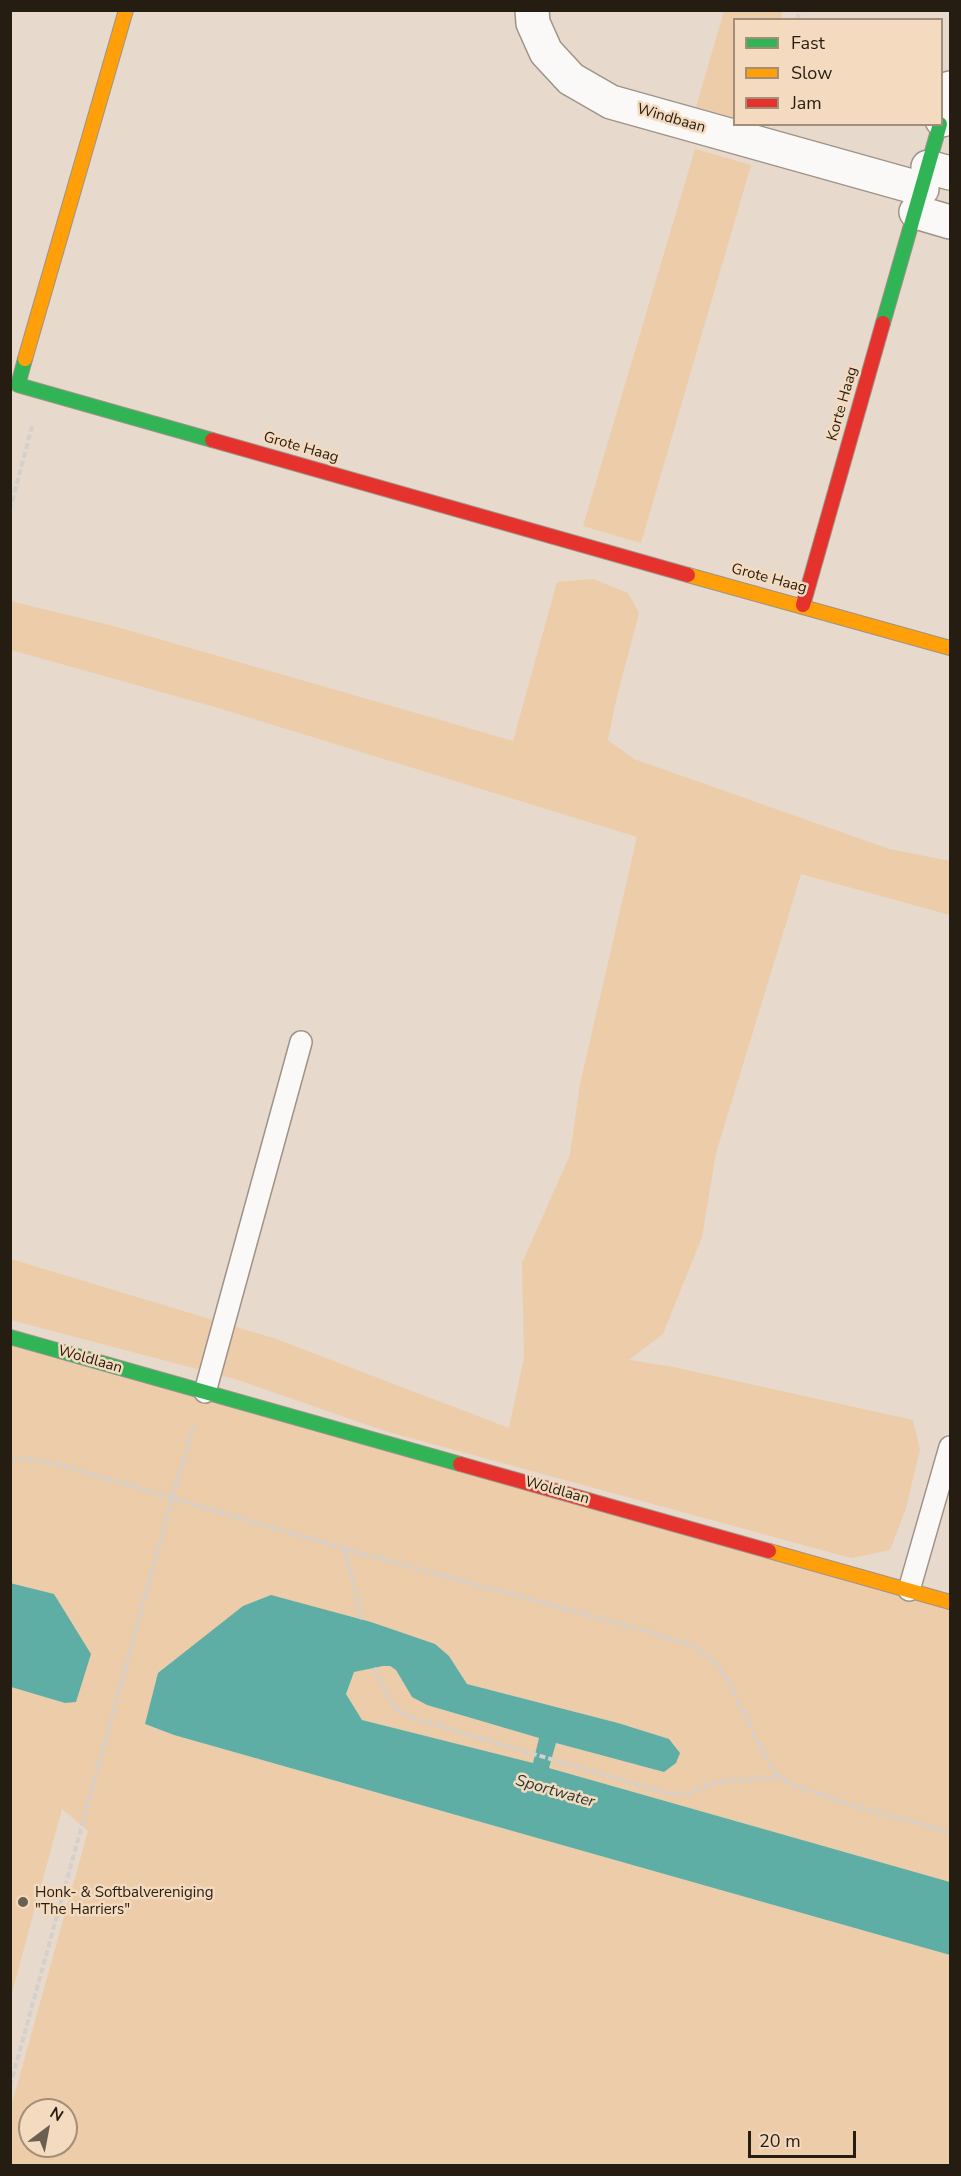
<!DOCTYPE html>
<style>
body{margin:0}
#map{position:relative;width:961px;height:2176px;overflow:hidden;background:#e7d9cb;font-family:"Nunito Sans",sans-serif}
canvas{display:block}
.frame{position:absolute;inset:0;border:12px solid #261d12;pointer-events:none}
.legend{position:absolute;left:733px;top:18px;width:210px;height:108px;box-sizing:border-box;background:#f4dabe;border:2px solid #a28e79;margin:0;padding:8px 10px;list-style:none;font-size:18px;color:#261d12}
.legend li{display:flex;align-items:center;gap:12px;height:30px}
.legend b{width:30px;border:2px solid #a28e79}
.north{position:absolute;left:18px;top:2098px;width:60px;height:60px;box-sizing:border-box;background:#f4dabe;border:2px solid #a28e79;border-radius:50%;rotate:32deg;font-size:16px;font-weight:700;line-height:24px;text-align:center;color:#261d12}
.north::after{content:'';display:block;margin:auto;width:21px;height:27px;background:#6a5f53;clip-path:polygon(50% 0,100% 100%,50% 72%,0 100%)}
.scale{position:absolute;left:748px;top:2131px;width:108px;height:27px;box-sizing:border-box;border:3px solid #261d12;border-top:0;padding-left:8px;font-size:18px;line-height:21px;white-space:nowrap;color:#261d12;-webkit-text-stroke:4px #f4dabe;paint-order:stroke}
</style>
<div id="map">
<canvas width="961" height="2176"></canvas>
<div class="frame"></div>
<ul class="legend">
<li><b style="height:8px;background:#30b455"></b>Fast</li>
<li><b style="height:8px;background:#ff9f0a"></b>Slow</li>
<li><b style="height:8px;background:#e5322d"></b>Jam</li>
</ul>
<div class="north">N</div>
<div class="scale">20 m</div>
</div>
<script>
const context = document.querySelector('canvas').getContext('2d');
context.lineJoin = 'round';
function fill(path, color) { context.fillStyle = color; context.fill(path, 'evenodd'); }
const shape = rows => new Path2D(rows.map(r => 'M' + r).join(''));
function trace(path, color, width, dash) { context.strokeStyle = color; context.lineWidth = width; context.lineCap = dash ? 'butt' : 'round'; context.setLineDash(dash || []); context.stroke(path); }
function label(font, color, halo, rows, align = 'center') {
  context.font = font + ' "Nunito Sans",sans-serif'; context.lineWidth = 5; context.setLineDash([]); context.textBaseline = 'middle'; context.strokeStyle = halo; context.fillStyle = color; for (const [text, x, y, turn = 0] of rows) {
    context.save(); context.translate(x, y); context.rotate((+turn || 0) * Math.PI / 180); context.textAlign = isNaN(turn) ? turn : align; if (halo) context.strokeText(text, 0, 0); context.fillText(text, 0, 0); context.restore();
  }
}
const green = shape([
 [724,11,783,11,780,19,734,20,734,118,696,107],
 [695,149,751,165,641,543,583,526],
 [593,579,628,593,639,613,617,696,608,740,634,759,889,849,950,861,950,915,801,874,716,1153,702,1237,663,1334,629,1360,673,1367,913,1420,920,1450,906,1508,890,1550,851,1558,385,1431,235,1379,11,1320,11,1259,276,1339,509,1428,524,1358,522,1263,570,1155,580,1084,637,837,215,707,11,650,10,601,117,627,513,741,557,582],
 [11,1346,950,1610,950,1882,549,1768,556,1743,664,1772,618,1723,467,1684,449,1656,371,1622,362,1620,145,1724,174,1735,950,1955,950,2165,11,2165,11,2107,88,1831,62,1809,11,1996,11,1687,65,1703,54,1595,11,1583],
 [30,2110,66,2110,66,2146,30,2146],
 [383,1666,390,1666,396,1670,412,1697,427,1705,539,1738,533,1764,362,1720,346,1694,354,1671]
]);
const water = shape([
 [10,1583,54,1594,91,1654,76,1702,65,1703,11,1687],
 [271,1595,371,1622,435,1644,449,1656,467,1684,618,1723,669,1739,680,1753,676,1763,664,1772,556,1743,549,1768,950,1882,950,1955,174,1735,145,1724,158,1673,243,1606],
 [383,1666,390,1666,396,1670,412,1697,427,1705,539,1738,533,1763,362,1720,346,1694,354,1672]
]);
const path = shape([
 [797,20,800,10],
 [10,510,32,426],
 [10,1460,26,1459,57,1464,345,1549,362,1620],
 [345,1549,647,1631,691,1645,714,1661,727,1679,768,1762,778,1777],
 [374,1668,394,1707,409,1717,669,1794,690,1793,709,1784,727,1781,778,1777,796,1786,848,1804,950,1832],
 [10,2086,172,1499,194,1425]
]);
const lane = shape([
 [205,1392,301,1042],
 [909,1590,950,1447]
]);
const street = shape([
 [532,10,533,23,546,52,571,79,611,102,922,189],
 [942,120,950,88],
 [928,167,950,173],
 [916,212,950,222]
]);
const fast = shape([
 [883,323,940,124],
 [25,359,18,385,212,440],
 [10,1337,460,1464]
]);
const slow = shape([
 [25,359,126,10],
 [688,575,950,648],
 [769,1551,950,1602]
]);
const jam = shape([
 [212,440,688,575],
 [803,605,883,323],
 [460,1464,769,1551]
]);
const markers = [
 [23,1902,6,"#6a5f53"]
];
const streetNames = [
 ["Windbaan",671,119,16],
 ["Korte Haag",843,404,-74],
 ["Grote Haag",301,448,16],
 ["Grote Haag",769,579,15],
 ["Woldlaan",90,1360,16],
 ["Woldlaan",557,1491,16]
];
const poiNames = [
 ["Honk- & Softbalvereniging",35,1893],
 ["\"The Harriers\"",35,1910]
];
const waterNames = [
 ["Sportwater",555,1792,16]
];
fill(green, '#eccca9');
fill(water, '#5faea6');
trace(lane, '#9e9388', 24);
trace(street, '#9e9388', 36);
trace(fast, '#9e9388', 16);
trace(slow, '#9e9388', 16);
trace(jam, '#9e9388', 16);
trace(path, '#d5d0cc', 4, [6, 3]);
trace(lane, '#fbf9f7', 21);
trace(street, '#fbf9f7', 33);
trace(fast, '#30b455', 14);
trace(slow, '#ff9f0a', 14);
trace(jam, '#e5322d', 14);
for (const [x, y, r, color] of markers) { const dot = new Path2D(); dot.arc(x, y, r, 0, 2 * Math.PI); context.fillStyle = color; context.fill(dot); trace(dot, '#f4dabe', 2); }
label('15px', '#261d12', '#f4dabe', streetNames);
label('15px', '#261d12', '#f4dabe', poiNames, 'left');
label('italic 16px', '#1e3735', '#f4dabe', waterNames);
</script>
